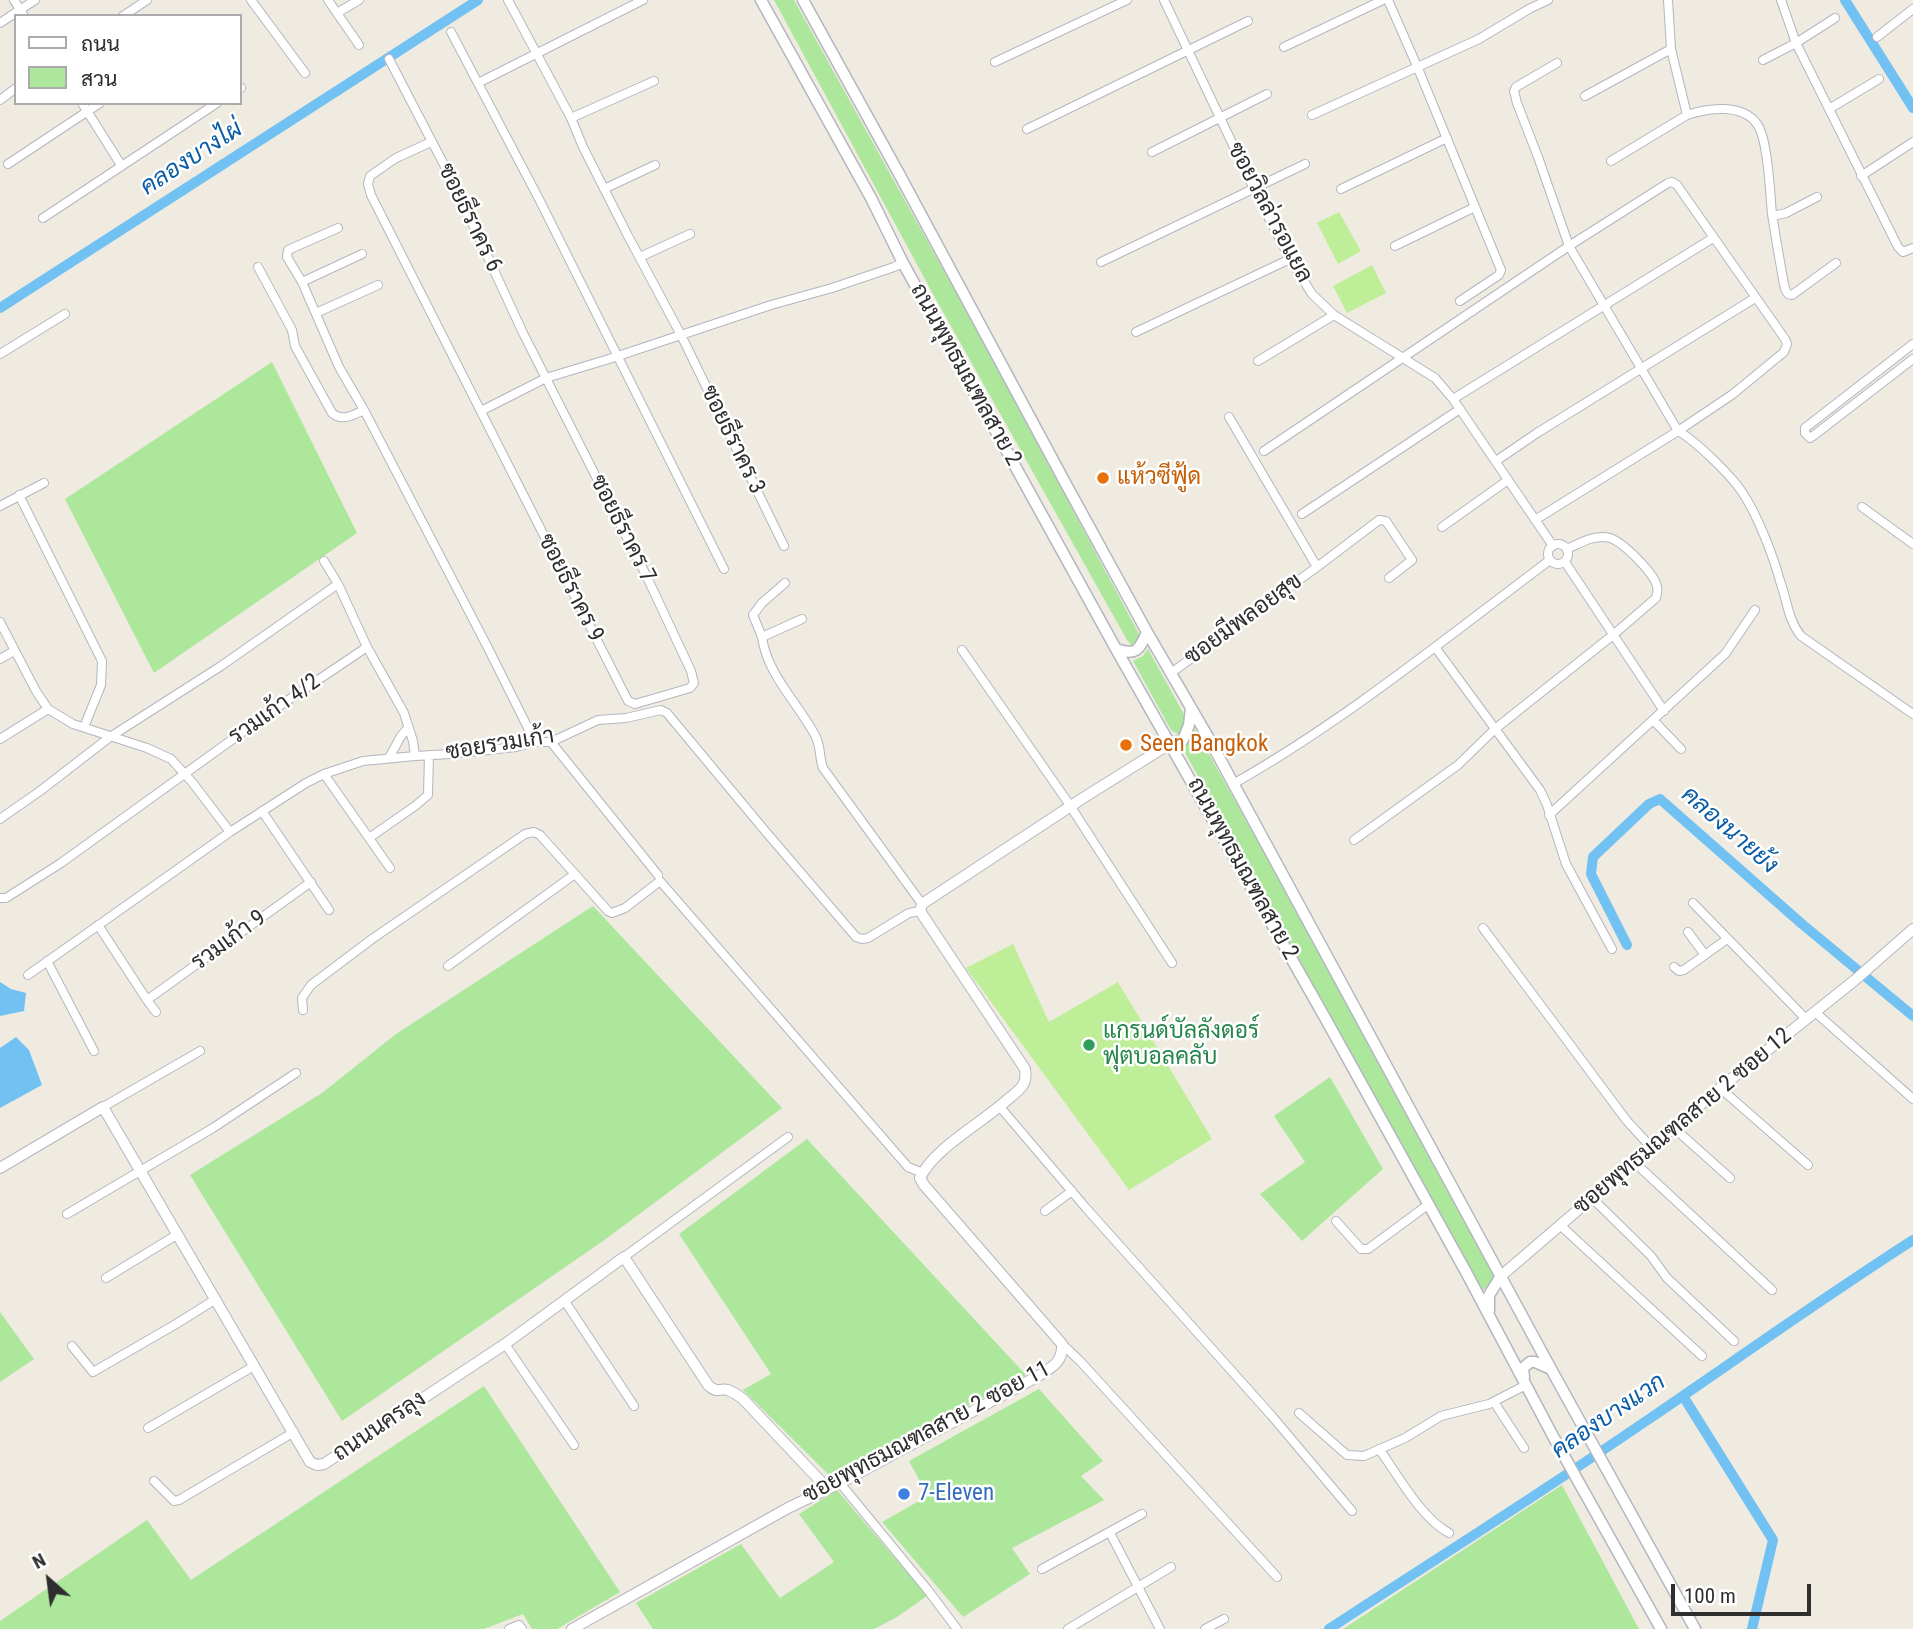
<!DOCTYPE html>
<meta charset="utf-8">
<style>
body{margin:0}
#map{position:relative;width:1913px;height:1629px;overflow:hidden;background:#efebe0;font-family:"Roboto Condensed",Sarabun,sans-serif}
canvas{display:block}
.legend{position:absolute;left:14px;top:14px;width:228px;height:91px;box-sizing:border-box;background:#fff;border:2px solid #ababab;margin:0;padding:9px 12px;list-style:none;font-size:21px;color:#2e2e2e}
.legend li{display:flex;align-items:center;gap:14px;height:35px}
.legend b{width:35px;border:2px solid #ababab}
.north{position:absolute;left:14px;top:1545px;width:70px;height:70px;-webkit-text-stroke:5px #fff;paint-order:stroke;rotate:332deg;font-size:19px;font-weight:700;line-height:28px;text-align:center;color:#2e2e2e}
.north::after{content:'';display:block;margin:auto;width:24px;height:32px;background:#2e2e2e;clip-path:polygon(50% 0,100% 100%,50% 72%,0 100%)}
.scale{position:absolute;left:1671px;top:1584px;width:140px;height:32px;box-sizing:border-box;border:4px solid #2e2e2e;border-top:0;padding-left:9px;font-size:21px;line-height:24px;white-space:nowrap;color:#2e2e2e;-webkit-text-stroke:5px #fff;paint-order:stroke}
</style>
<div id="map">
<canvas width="1913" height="1629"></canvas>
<ul class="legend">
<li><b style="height:9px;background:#fff"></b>ถนน</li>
<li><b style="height:19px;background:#ace79c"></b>สวน</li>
</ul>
<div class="north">N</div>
<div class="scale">100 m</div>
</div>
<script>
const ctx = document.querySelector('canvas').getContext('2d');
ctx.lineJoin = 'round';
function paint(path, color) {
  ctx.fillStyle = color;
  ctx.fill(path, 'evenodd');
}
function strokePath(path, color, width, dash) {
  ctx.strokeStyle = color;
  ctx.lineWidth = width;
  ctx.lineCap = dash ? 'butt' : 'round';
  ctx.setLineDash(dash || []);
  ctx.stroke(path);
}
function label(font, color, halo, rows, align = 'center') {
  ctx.font = font + ' "Roboto Condensed",Sarabun,sans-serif';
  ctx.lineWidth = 5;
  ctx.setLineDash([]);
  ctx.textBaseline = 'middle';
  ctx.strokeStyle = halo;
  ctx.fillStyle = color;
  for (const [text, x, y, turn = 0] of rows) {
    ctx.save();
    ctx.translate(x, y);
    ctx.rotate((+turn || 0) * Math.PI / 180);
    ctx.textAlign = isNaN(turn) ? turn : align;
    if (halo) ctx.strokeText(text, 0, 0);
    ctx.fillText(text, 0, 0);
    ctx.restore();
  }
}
const green = new Path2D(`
 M774,0h20l178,322 166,310 2,7 -7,8 -6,-7 -194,-346z
 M272,362l85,171 -203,140 -89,-174z
 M1148,649l38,69 -3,14 -5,2 -7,-4 -38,-69 10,-5z
 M1195,729l159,285 140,261 -5,10 -7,6 -299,-542z
 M593,906l189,202 -179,133 -261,180 -152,-246 132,-82 74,-59z
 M1330,1077l53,92 -81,72 -42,-47 45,-32 -31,-46z
 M807,1139l219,236 -194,103 -89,-88 28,-16 -92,-140z
 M0,1312l34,47 -34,23z
 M484,1386l136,206 -63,37h-25l-9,-15 -39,15h-484v-8l147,-101 44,60z
 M1039,1389l64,72 -22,15 23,24 -92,48 18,26 -67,43 -81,-95 46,-26 -19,-35z
 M1562,1485l77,144h-296z
 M837,1490l90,106 -30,21 -23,12h-221l-17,-26 105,-59 39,54 54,-36 -35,-48z`);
const pitch = new Path2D(`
 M1339,212l22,39 -23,13 -21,-41z
 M1372,265l14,28 -39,20 -14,-27z
 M1013,944l36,78 69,-40 94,157 -83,51 -163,-222z`);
const water = new Path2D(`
 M0,982l11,7 15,4 -2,18 -24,5z
 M16,1037l13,13 13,35 -42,23v-60z`);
const canal = new Path2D(`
 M1845,0l68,108
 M0,308l478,-308
 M1627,945l-36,-71 2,-17 56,-53 11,-5 142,125 111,92
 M1683,1396l90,144 -21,89
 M1329,1629c107,-70 215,-138 320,-210 88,-60 175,-122 264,-179`);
const minor = new Path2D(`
 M14,0l10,16
 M251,0l54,73
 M328,0l31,45
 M508,0l63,118 12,29 44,87 54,101 103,211
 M1164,0l90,189 36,70 22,35 22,21 101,63 18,21 100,147
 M1388,0l29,66 84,204 -2,5 -39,26
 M1668,0l3,49 16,66
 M1781,0l15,43 102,204 5,5 10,-4
 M337,13l22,-13
 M123,16l24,-16
 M0,23l35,-23
 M451,32l88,167 185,370
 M1877,37l36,-28
 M1284,47l99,-47
 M389,59l66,127 68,147 123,242 45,96 3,12 -4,5 -55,16 -7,-3 -257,-506 -3,-11 2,-8 26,-18 35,-16
 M1763,60l33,-17 39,-25
 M995,62l132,-62
 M1557,63l-41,24 -2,4 3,12 21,54 31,89 109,185c18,10 55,46 66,64 14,22 29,60 36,86 7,19 8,39 21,55l112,78
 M478,83l165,-83
 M240,88h1
 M1585,96l86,-47
 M0,100l16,-12
 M82,103l39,62
 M1829,109l50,-30
 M1312,115l167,-76 50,-30 19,-9
 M571,118l83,-37
 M1027,129l221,-108
 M1152,152l115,-58
 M1611,161l76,-46c21,-7 55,-12 70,9 11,15 13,69 15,90 4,25 8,50 13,75l3,5 4,1 44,-32
 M8,164l92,-61
 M1861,176l52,-34
 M604,189l51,-24
 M1341,189l106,-51
 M1773,216l13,-3 31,-16
 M43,218l174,-115
 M338,228l-50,22 -1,7 15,25 37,85 25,43 124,238 47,94
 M1395,246l80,-39
 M640,257l50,-23
 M1101,262l204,-98
 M258,267l34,63 3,16 37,67c10,9 21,2 32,-3
 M302,282l60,-28
 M316,313l62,-28
 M1136,332l154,-73
 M1913,344l-108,84v5l5,5 3,-2 100,-77
 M0,354l65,-40
 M1258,361l76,-46
 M1453,399l260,-161
 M481,411l65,-33 63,-19 162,-54 61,-17 62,-21 9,-4
 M1229,417l88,150
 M1264,451l305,-205 99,-63 4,-1 5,3 108,154 2,5 -3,8 -51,42 -55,37 -143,89
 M1496,461l41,-28 218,-135
 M19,495l83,166 -1,24 -17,42
 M0,506l44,-23
 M1862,507l51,37
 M1302,514l158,-105
 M1442,527l66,-47
 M1548 554a10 10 0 1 1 20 0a10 10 0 1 1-20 0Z
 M324,561l14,23 29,63 37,66 9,28 2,15
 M1565,562l99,149
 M802,619l-40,18c5,38 37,67 54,100 5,11 3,20 7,31l99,136
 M0,622l36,69 12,18 25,15 74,24 24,11 21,23 38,50
 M762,637l-9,-22 9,-12 23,-20
 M1435,647l105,143 7,15 19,59 46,85
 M962,650l105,151 105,162
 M0,659l14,-8
 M1171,673l146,-106 62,-47 7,1 26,39 -23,18
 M1654,721l27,28
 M0,739l48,-30
 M551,742l107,133
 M389,758l12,-22 7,-8
 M324,774l66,94
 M1233,784c113,-64 214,-147 317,-224
 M262,811l67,99
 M1549,815l176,-161 30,-44
 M0,819l40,-28 70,-54 111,-71 117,-82
 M369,838l46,-32 13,-11 1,-40
 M1354,840l104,-75 37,-36 118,-94 43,-37c2,-7 2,-11 -1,-17 -6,-12 -32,-39 -45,-43 -15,-4 -30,5 -43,11
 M0,898h6l55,-35 208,-150 98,-66
 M1693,903l113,116
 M98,925l49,75 164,-118
 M1483,928l144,193 24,26
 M1688,932l17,23
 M47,961l47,90
 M448,966l127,-92
 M1674,967l5,4 5,-1 43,-31
 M28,975l202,-143 76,-49 18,-9 39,-13 52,-5 36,-2 65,-7 19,-5h16l47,-22 28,-2 35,-8 6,3 99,119 90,105 6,2 6,-1 41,-25 11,-2
 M147,1000l9,12
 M303,1010l-1,-12 9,-13 61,-46 153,-105 9,-2 6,3 68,76 4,2 13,-5 35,-27 248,286 15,6
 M1815,1012l98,87
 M1720,1088l88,77
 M103,1107l97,-56
 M1000,1107l86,101 185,207 81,96
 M1674,1128l56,50
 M1634,1162l138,128
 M1592,1198l59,58 16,22 67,63
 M1045,1211l27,-20
 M67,1214l146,-86 83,-55
 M1336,1221l25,28h7l61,-45
 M1560,1225l142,131
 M624,1257l164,-120
 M106,1278l72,-44
 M564,1300l70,106
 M505,1344l69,101
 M1062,1344l18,17 197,216
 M72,1346l21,26 83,-48 40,-25
 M1494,1402l30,46
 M1299,1413l48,42 17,1 41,-18 36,-22 48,-12 37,-19
 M148,1428l106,-62
 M1379,1449c20,27 41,68 70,84
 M154,1481l20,20 5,-1 115,-68
 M840,1483l87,106 30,40
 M1110,1533l50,96
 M1042,1569l100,-55
 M509,1629l10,-4 3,4
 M1068,1629l103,-62
 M1205,1629l19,-10`);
const tertiary = new Path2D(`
 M0,1168l103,-61 207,355 7,3 7,-1 181,-120 119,-87 84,128c10,9 10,3 20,5 5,2 11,6 15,9l85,90
 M1501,1276l219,-188 135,-108 58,-51
 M572,1629l216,-121 52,-25 200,-108c14,-9 23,-14 22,-31l-138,-159 -4,-7c14,-30 62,-55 87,-78 5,-4 12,-9 16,-15 3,-5 3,-10 2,-16l-105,-158 2,-7 161,-106 88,-55`);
const secondary = new Path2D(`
 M761,0l110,198 32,65 213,386 208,367 142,256 88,166 107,191
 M803,0l94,170 170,316 80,146 61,105 343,632 144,260
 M1116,649c21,7 23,1 31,-17
 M1171,743l12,-3 6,-15 2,-17
 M1489,1311v-16l12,-19
 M1524,1378l-1,-10 7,-6h5l16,7`);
const markers = [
 [1103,478,7,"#e8710a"],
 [1126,745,7,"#e8710a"],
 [1089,1045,7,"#2e9e5b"],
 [904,1494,7,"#3f7fe0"]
];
const streetNames = [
 ["ซอยวิลล่ารอแยล",1269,213,62],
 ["ซอยธีราคร 6",469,218,64],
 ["ถนนพุทธมณฑลสาย 2",965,375,61],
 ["ซอยธีราคร 3",732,440,64],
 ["ซอยธีราคร 7",622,529,63],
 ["ซอยธีราคร 9",570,588,63],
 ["ซอยมีพลอยสุข",1244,620,-36],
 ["รวมเก้า 4/2",275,710,-35],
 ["ซอยรวมเก้า",500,745,-9],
 ["ถนนพุทธมณฑลสาย 2",1242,869,61],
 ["รวมเก้า 9",229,941,-36],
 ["ซอยพุทธมณฑลสาย 2 ซอย 12",1683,1122,-40],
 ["ถนนนครลุง",380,1427,-34],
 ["ซอยพุทธมณฑลสาย 2 ซอย 11",927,1433,-28]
];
const foodNames = [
 ["แห้วซีฟู้ด",1117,478],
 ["Seen Bangkok",1140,745]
];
const leisureNames = [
 ["แกรนด์บัลลังดอร์",1103,1032],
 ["ฟุตบอลคลับ",1103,1058]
];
const shopNames = [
 ["7-Eleven",918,1494]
];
const waterNames = [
 ["คลองบางไผ่",192,159,-33],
 ["คลองนายย้ง",1729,831,41],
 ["คลองบางแวก",1609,1417,-34]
];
paint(green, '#ace79c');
paint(pitch, '#bfee98');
paint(water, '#72c1f3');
strokePath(canal, '#72c1f3', 10);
strokePath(minor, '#b4b5c1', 10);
strokePath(tertiary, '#b4b5c1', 12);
strokePath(secondary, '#b4b5c1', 13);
strokePath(minor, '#fff', 8);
strokePath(tertiary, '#fff', 10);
strokePath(secondary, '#fff', 10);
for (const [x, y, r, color] of markers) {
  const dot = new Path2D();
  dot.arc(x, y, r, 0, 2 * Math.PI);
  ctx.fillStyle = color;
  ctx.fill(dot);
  strokePath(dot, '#fff', 2.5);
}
label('23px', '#2e2e2e', '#fff', streetNames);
label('23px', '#c56008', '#fff', foodNames, 'left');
label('23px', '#27864d', '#fff', leisureNames, 'left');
label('23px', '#366cbe', '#fff', shopNames, 'left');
label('italic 24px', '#0a5da6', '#fff', waterNames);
</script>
